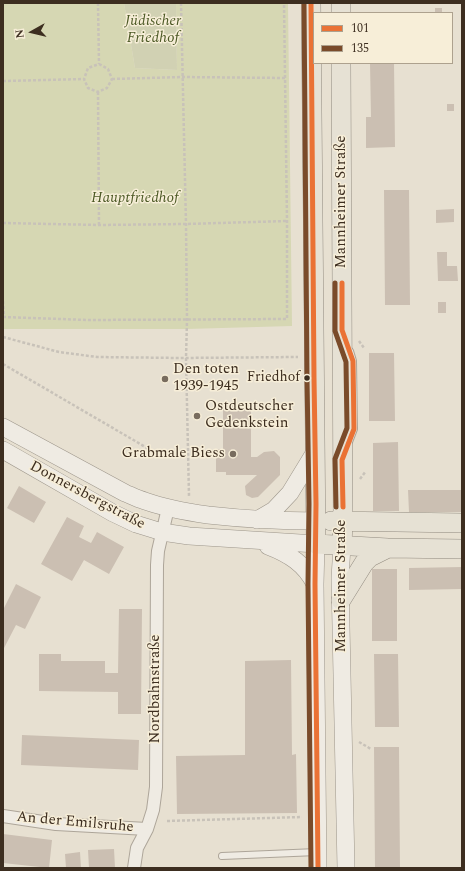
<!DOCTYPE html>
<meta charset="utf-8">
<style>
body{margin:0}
#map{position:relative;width:465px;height:871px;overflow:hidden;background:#e7e0d1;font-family:Spectral,serif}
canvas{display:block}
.frame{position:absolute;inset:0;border:4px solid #3d2e20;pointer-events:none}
.legend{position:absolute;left:313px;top:12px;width:140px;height:52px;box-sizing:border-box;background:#f7eed8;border:1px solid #ada18e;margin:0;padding:5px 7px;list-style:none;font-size:12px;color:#3d2e20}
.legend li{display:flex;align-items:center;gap:8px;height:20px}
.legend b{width:20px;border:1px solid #ada18e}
.north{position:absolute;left:12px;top:12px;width:40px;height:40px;-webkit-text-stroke:3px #f7eed8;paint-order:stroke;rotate:262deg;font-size:11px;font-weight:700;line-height:16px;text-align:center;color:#3d2e20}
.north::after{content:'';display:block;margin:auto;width:14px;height:18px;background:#3d2e20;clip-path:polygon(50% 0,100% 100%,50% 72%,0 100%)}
</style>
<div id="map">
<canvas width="465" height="871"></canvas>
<div class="frame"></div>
<ul class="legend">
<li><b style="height:5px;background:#ea7235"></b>101</li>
<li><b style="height:5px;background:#7a4b2a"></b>135</li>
</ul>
<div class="north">N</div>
</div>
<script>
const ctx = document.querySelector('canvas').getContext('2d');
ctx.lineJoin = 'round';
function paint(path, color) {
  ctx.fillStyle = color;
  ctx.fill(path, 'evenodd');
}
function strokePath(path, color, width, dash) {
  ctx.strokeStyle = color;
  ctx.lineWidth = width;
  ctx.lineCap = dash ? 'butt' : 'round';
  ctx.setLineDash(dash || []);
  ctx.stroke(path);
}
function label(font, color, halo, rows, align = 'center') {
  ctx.font = font + ' Spectral,serif';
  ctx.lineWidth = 3;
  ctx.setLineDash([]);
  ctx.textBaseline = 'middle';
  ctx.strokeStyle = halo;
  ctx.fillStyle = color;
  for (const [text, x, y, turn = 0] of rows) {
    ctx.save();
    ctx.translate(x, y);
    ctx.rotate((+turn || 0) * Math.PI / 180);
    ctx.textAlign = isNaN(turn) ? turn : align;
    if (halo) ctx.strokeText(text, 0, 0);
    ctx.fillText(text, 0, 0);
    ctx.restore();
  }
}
const green = new Path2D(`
 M3,3h121l11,65 42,2 -1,-67h112l4,323 -105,3h-184z`);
const cemetery = new Path2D(`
 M124,3h52l1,67 -42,-2z`);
const building = new Path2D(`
 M435,8h7v5h-7z
 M370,63h24l1,84 -29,1v-31h5z
 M447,104h7v7h-7z
 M384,190h25l1,115h-25z
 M454,209v13l-18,1v-13z
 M437,252h10v14h10l1,15h-20z
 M438,302h8v11h-8z
 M369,353h25l1,68h-26z
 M223,405h28v52h6l7,-5 10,-1 6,6v18l-22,22 -6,1 -6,-3 -1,-9 12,-11h-31v-3h-10v-23h7z
 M398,442l1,69h-26v-68z
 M19,486l27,16 -12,21 -27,-15z
 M408,490h54v22h-53z
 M67,517l17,9 -5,11 12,6 6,-11 27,15 -15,27 -25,-14 -12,21 -31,-17z
 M462,567v22l-53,1v-22z
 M372,569h25v72h-25z
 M16,584l25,13 -16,32 -9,-4 -13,25v-40z
 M119,609h23l-1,105h-23v-22l-79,-1v-37h22v7h44v12h13z
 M374,654h24l1,73h-24z
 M291,660l1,95 4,-1 1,59 -120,1 -1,-58 69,-1v-94z
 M22,735l117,5 -1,30 -117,-5z
 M374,747h25l1,121h-25z
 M3,834l49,6 -3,28 -46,-5z
 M114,849l1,19h-26l-1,-18z
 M80,852l1,16h-15l-1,-14z`);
const path = new Path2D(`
 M98,3l1,61
 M181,3l5,221 1,96 -1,38 3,138
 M99,64l9,5 4,10 -5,9 -9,4 -10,-4 -4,-9 4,-11z
 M112,79l70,-2 103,1
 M3,81l81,-2
 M98,92l1,133
 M3,223l96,2 87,-1 101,-3
 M3,301l1,16
 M3,317l85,3 199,-1v-98l-3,-218
 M3,337l56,15 38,5 83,1 118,-1
 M359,341l5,7
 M3,364l151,88 34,3
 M360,479l6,-8
 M359,742l12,7
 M167,821l135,-4`);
const service = new Path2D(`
 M349,442l5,-13 -1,-68 -3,-10
 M222,856l95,-4`);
const minor = new Path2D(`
 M3,816l53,8 91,5
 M134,868l3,-20 10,-19 6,-19 3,-23 1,-222 1,-14 10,-43`);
const secondary = new Path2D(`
 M3,427l122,66c7,3 13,6 20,8 20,7 42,11 63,14 36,4 72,6 108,6
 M3,450l110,63 23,11 26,8 27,4 127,8 -1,40 3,284
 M257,520l17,-10 16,-17 25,-41
 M268,546c21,8 37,18 47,38
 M342,546l-2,32 6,290`);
const primary = new Path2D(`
 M311,3l5,541 72,4 74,1
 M341,3v10
 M341,63l2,458 -1,25
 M331,521l131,2
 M341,600l23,-37 6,-6 18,-9`);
const bus1 = new Path2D(`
 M311,3l3,375 2,126 -1,80 3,284
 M342,283v47l11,31 1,68 -12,31 1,47`);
const bus2 = new Path2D(`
 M304,3l3,375 2,126 -1,80 3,284
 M335,283v48l11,31 1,66 -12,31 1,48`);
const markers = [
 [307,378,3.5,"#3d2e20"],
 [165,379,4,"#786c5e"],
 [197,416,4,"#786c5e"],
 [233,454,4,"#786c5e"]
];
const busNames = [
 ["Friedhof",300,378]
];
const parkNames = [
 ["Jüdischer",153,22],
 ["Friedhof",153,39],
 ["Hauptfriedhof",135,199]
];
const streetNames = [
 ["Mannheimer Straße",342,202,-90],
 ["Donnersbergstraße",87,496,28],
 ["Mannheimer Straße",342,586,-90],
 ["Nordbahnstraße",156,689,-90],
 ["An der Emilsruhe",75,823,5]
];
const poiNames = [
 ["Den toten",173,370],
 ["1939-1945",173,387],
 ["Ostdeutscher",205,407],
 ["Gedenkstein",205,424],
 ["Grabmale Biess",225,454,"right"]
];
paint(green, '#d6d7b3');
paint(cemetery, '#d1d1b3');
paint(building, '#cbbfb2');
strokePath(service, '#ada599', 8);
strokePath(minor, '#ada599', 14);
strokePath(secondary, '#9c958a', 18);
strokePath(primary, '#928b80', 20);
strokePath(path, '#c8c2b9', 2.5, [3, 2]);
strokePath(service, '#efebe3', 6);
strokePath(minor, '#efebe3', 12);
strokePath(secondary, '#efebe3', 17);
strokePath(primary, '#e6e1d4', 19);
strokePath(bus1, '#ea7235', 5);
strokePath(bus2, '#7a4b2a', 5);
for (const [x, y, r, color] of markers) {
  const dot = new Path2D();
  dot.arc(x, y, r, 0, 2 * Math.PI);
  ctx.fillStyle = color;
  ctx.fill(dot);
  strokePath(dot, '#f7eed8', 1.5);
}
label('14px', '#3d2e20', '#f7eed8', busNames, 'right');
label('italic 15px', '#4d5a26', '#f7eed8', parkNames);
label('15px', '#3d2e20', '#f7eed8', streetNames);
label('15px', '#3d2e20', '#f7eed8', poiNames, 'left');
</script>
